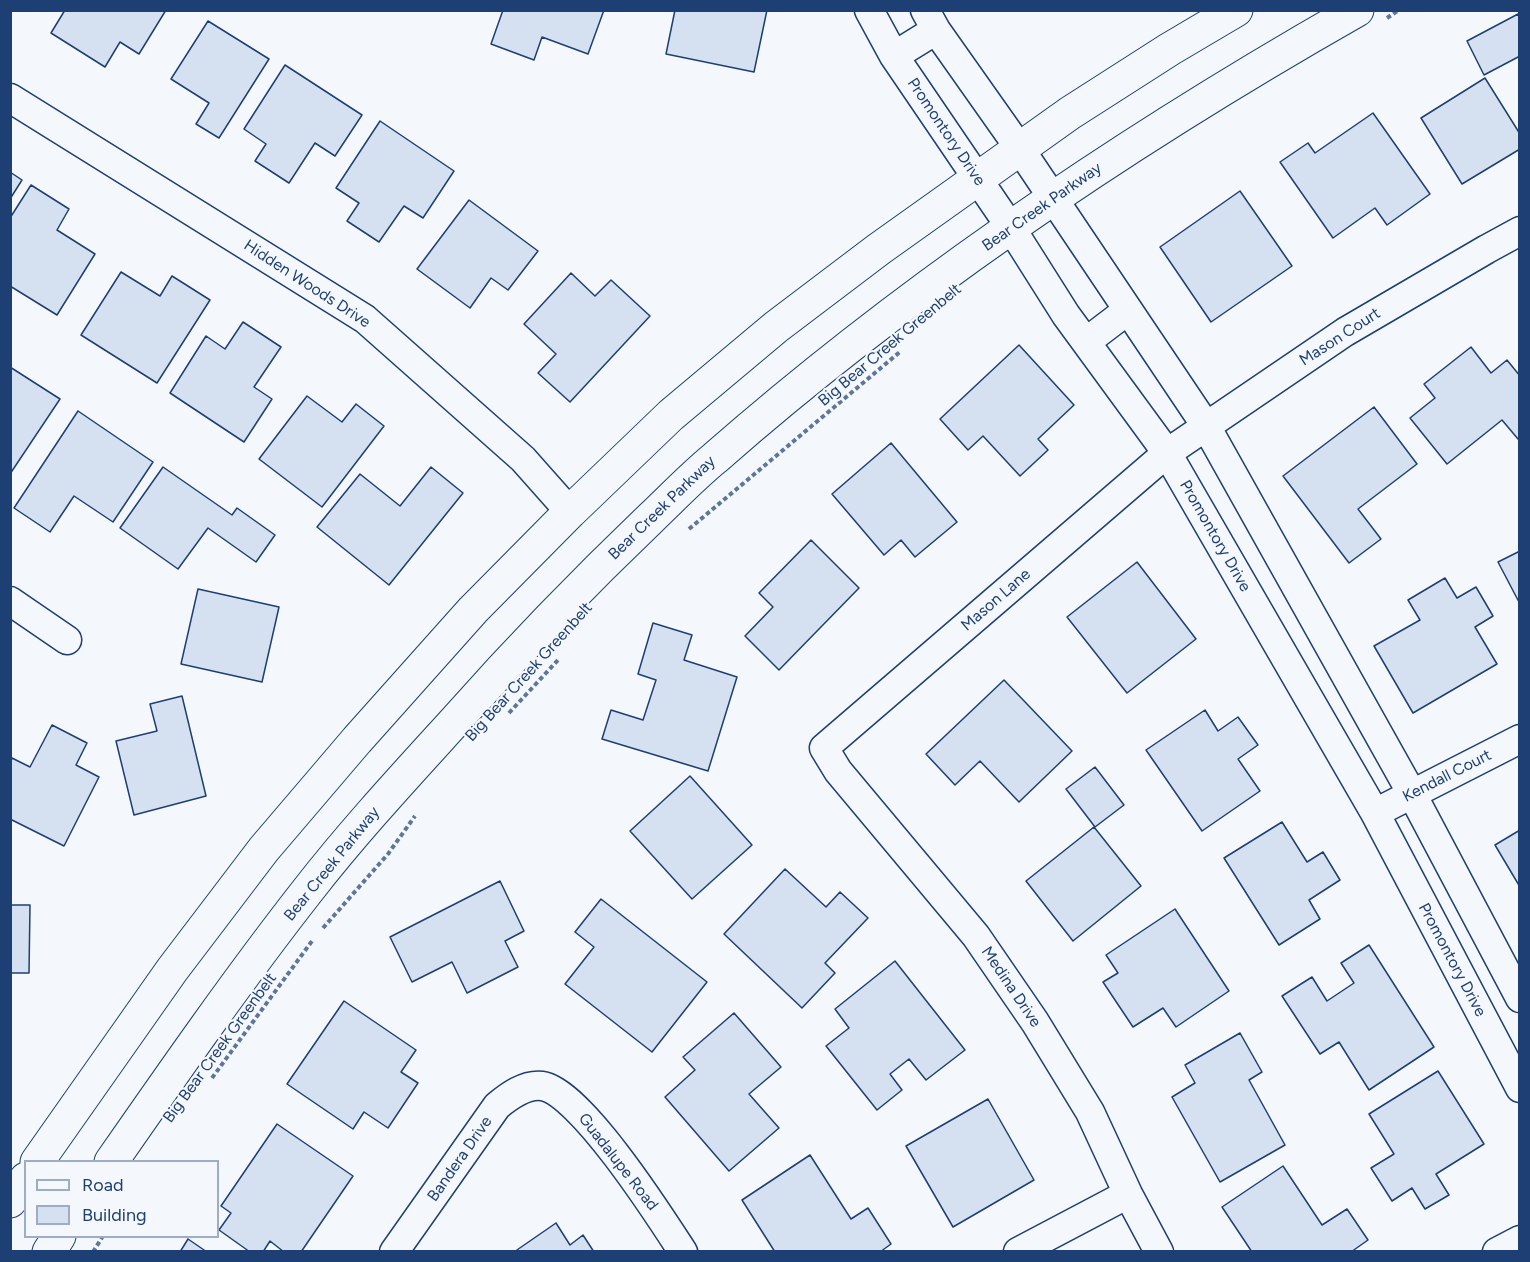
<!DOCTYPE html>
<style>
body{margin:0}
#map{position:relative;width:1530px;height:1262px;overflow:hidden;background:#f4f7fb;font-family:Figtree,sans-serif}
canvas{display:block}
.frame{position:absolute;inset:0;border:12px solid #1d3f73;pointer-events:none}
.legend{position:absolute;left:24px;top:1160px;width:195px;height:78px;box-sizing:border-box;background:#f4f7fb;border:2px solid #9eadc5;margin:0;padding:8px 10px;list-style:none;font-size:18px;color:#1d3f73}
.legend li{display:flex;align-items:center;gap:12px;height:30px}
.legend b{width:30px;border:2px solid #9eadc5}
</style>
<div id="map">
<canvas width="1530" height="1262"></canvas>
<div class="frame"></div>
<ul class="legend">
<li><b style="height:8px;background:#f4f7fb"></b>Road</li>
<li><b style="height:16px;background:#d5e0f0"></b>Building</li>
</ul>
</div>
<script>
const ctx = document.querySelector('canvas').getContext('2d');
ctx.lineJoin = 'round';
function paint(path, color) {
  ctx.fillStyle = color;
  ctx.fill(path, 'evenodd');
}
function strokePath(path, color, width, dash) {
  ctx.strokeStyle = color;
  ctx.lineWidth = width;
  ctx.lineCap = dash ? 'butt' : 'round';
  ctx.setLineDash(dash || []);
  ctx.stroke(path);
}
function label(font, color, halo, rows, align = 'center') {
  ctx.font = font + ' Figtree,sans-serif';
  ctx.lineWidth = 4.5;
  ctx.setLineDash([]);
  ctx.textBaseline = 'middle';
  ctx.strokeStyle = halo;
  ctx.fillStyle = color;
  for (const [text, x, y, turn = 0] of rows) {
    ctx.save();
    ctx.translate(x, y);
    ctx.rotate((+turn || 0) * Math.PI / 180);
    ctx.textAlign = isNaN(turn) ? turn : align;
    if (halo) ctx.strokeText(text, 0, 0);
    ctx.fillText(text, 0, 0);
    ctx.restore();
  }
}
const building = new Path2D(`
 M65,10h101l-27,44 -19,-12 -15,25 -54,-34z
 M503,10h101l-16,44 -46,-17 -8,23 -43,-16z
 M675,10h92l-13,62 -88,-18z
 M1518,14l2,4v38l-36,19 -17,-34z
 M208,21l61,38 -50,79 -23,-14 13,-21 -38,-24z
 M285,65l77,50 -27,41 -20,-13 -26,40 -34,-22 11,-17 -22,-15z
 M1485,78l35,56v15l-58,35 -41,-66z
 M1373,113l57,81 -43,31 -12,-17 -42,30 -53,-76 28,-19 7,10z
 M380,121l74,50 -31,47 -19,-12 -25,36 -32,-21 12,-18 -23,-15z
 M10,172l12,8 -12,19z
 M31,185l38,24 -12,21 38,24 -38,61 -47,-29v-68z
 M1240,191l52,75 -81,56 -51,-75z
 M469,200l69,51 -30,39 -17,-12 -21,30 -53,-39z
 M121,272l39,24 12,-20 38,24 -53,83 -76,-48z
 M571,273l24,23 16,-16 39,36 -80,86 -32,-29 18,-19 -32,-30z
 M243,322l38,25 -27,40 18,12 -28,43 -74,-49 36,-57 19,13z
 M1019,345l55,60 -36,34 10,11 -28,26 -37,-40 -15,14 -28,-31z
 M1471,347l20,26 16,-13 13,16v62l-2,1 -16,-19 -55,44 -37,-46 25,-20 -11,-14z
 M10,367l50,32 -50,75z
 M307,396l35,26 14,-18 28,22 -62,81 -63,-48z
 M1374,407l43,57 -59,45 23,30 -32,24 -66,-87z
 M78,411l75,51 -40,60 -39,-26 -24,36 -36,-24z
 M891,443l66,79 -42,35 -14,-17 -17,15 -52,-61z
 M163,467l69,48 5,-7 38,27 -19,27 -48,-34 -30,41 -58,-41z
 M431,467l32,26 -74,92 -72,-58 43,-53 40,32z
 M811,540l48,48 -80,82 -34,-34 28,-29 -14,-14z
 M1520,551v53l-22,-42z
 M1137,562l59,77 -69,54 -60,-76z
 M1445,578l12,20 19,-11 17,29 -18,11 22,37 -84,49 -39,-67 46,-26 -12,-20z
 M198,589l81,18 -17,75 -81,-18z
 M653,623l39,12 -8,25 53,17 -29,94 -106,-32 9,-29 32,10 13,-40 -18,-6z
 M1004,680l68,71 -53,51 -39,-41 -25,24 -29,-31z
 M182,696l24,100 -72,19 -18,-74 41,-10 -7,-27z
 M1205,710l13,21 20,-14 20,28 -20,14 22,32 -58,40 -56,-81z
 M52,725l35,18 -11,22 23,12 -35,69 -54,-27v-58l2,-3 18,9z
 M1095,767l29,38 -29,22 -29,-38z
 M690,776l62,69 -60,54 -62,-68z
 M1282,822l25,40 16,-10 17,28 -31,20 11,19 -41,26 -55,-87z
 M1094,827l47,59 -68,55 -47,-60z
 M1520,830v57l-25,-42z
 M785,869l41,38 14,-15 28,26 -43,45 10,10 -33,35 -78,-74z
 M500,881l24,50 -19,10 13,26 -51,26 -15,-31 -40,20 -22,-45z
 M601,899l106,83 -55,70 -87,-68 29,-37 -19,-15z
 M10,905h20l-1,68h-19z
 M1175,909l54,82 -53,36 -13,-19 -30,19 -30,-45 15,-9 -12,-18z
 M1369,945l65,102 -65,43 -30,-48 -19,12 -38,-58 30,-19 15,24 27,-18 -13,-20z
 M895,961l70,89 -39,30 -17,-21 -19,15 12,16 -25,20 -51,-64 23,-18 -14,-19z
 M344,1001l72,49 -15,22 17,11 -30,45 -24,-16 -11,17 -66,-45z
 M734,1013l47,54 -32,27 30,34 -50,43 -64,-74 30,-27 -12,-13z
 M1240,1033l22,39 -13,8 36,65 -65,37 -48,-85 23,-14 -10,-18z
 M1438,1071l46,73 -48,30 13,21 -24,14 -13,-21 -20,13 -21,-33 23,-14 -25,-40z
 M988,1099l46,81 -81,47 -47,-81z
 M277,1124l76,52 -52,76h-17l-14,-11 -7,11h-13l-31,-22 12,-17 -10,-7z
 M810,1155l41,64 17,-11 23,36 -11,8h-105l-33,-52z
 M1283,1166l39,59 25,-16 21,31 -17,12h-99l-30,-45z
 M556,1223l14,22 13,-10 11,17h-80z
 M188,1239l19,13h-27z`);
const path = new Path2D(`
 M1387,18l12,-8
 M689,529l212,-178
 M509,713l50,-54
 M323,928l65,-74 27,-38
 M212,1078l100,-137
 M93,1252l10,-16`);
const street = new Path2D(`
 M869,10l25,46 117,172 55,87 101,138 208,360 145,275
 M925,10l11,20 84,119 186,277 206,368 108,204
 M894,56l42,-26
 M10,98l355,221 158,140 47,53
 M1086,342l42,-32
 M10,601l57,39
 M1375,813l145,-74
 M394,1252l103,-146c12,-10 28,-22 45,-20 38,5 119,132 141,166
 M1018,1252l110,-58
 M1159,1252l-31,-58 -38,-82 -55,-90 -59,-86 -138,-165 -14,-23 343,-295 178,-121 142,-83 33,-18
 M1497,1252l23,-12`);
const secondary = new Path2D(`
 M37,1162l135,-192 92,-121 93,-109 116,-130 97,-98 101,-97 105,-88 103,-78 191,-136 100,-64 66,-39
 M111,1162c64,-92 128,-184 197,-272 46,-59 97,-114 147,-169 63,-71 129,-139 197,-204 21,-20 41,-41 63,-59 196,-172 415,-319 642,-448
 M10,1201l16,-22
 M49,1252l10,-16`);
const streetNames = [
 ["Promontory Drive",946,132,56],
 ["Bear Creek Parkway",1042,207,-35],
 ["Hidden Woods Drive",307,284,33],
 ["Mason Court",1340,337,-33],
 ["Big Bear Creek Greenbelt",890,345,-40],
 ["Bear Creek Parkway",662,508,-44],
 ["Promontory Drive",1215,536,60],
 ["Mason Lane",996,600,-41],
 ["Big Bear Creek Greenbelt",529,672,-48],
 ["Kendall Court",1447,776,-27],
 ["Bear Creek Parkway",332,864,-51],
 ["Promontory Drive",1452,960,62],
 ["Medina Drive",1011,987,56],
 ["Big Bear Creek Greenbelt",220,1048,-54],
 ["Bandera Drive",460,1159,-55],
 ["Guadalupe Road",618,1162,52]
];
paint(building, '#d5e0f0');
strokePath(building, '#1d3f73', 1.5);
strokePath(street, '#1d3f73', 31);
strokePath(secondary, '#1d3f73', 35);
strokePath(path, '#5e769c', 4, [4.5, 3]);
strokePath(street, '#f4f7fb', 28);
strokePath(secondary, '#f4f7fb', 33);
label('16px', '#1d3f73', '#f4f7fb', streetNames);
</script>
